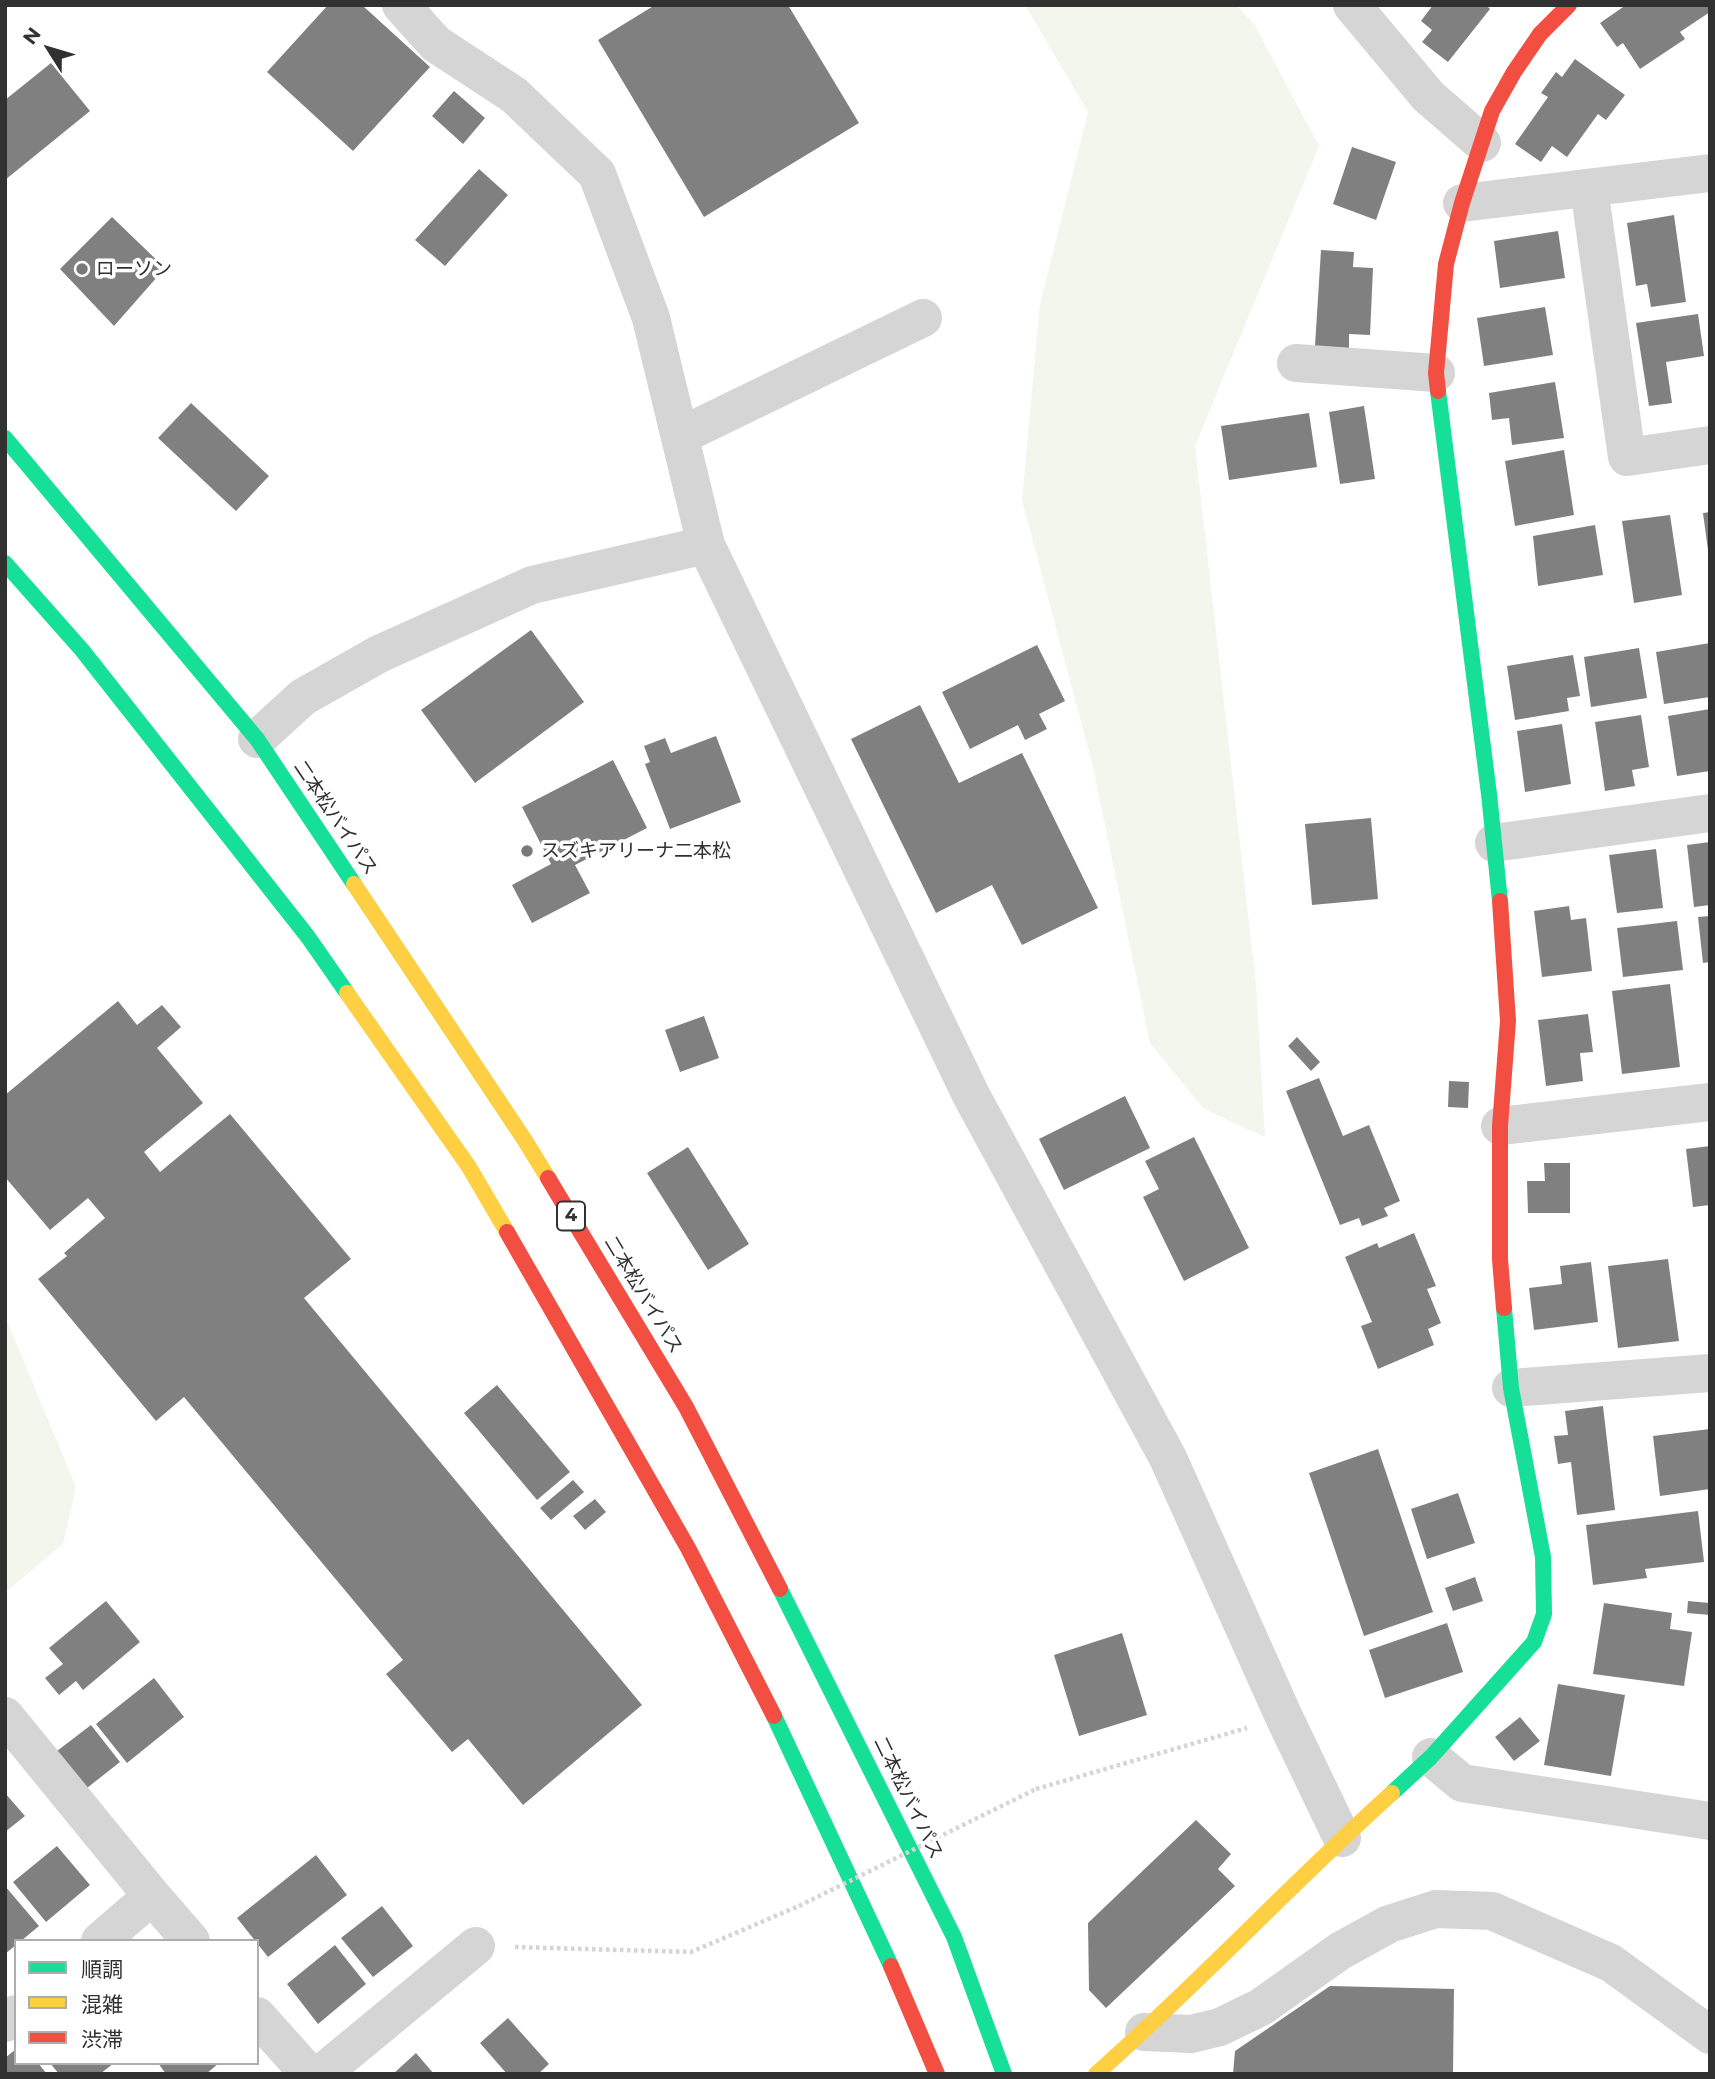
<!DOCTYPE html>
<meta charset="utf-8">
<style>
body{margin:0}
#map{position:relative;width:1715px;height:2079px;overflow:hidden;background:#fff;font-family:Montserrat,"Noto Sans JP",sans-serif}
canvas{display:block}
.frame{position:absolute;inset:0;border:7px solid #313131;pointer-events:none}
.legend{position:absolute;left:14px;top:1939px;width:245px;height:126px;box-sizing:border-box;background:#fff;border:2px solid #adadad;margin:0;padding:9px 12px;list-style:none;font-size:21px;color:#313131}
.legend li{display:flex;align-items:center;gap:14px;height:35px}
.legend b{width:35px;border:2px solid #adadad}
.north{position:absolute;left:14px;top:14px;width:70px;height:70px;-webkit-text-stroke:5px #fff;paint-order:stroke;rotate:307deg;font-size:19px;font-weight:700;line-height:28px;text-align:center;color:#313131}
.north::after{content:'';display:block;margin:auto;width:24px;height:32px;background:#313131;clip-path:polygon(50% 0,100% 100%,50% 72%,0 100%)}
</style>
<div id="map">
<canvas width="1715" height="2079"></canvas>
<div class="frame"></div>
<ul class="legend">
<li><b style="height:9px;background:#16e098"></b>順調</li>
<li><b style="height:9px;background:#ffcf43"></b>混雑</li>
<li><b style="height:9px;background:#f24e42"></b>渋滞</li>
</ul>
<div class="north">N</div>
</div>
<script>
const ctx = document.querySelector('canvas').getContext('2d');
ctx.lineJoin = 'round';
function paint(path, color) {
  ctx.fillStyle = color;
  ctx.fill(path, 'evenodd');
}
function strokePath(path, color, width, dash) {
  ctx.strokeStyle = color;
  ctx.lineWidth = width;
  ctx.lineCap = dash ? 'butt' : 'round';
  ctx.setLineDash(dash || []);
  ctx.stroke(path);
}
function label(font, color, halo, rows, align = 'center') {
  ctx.font = font + ' Montserrat,"Noto Sans JP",sans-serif';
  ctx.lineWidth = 7;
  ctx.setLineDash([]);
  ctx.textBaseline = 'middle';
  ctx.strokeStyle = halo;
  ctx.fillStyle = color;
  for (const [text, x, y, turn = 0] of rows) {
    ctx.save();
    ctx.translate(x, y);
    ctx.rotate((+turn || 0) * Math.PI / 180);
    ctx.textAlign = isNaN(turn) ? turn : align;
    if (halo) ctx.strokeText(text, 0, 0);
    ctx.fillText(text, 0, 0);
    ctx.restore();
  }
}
const green = new Path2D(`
 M1025,5h211l18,19 65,122 -124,300 61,539 9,152 -61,-28 -54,-66 -57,-276 -71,-267 18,-196 48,-192z
 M5,1316l71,171 -13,57 -56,47z`);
const building = new Path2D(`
 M328,5h34l68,62 -77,84 -86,-79z
 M655,5h133l71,118 -155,94 -106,-177z
 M1433,5h53l4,4 -42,53 -26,-20 10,-12 -11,-9z
 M1626,5h82l2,7 -30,20 5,7 -45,30 -17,-26 -6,4 -17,-24z
 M1575,59l50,36 -19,25 -8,-6 -31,43 -15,-11 -11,16 -26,-18 33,-47 -7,-4 15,-21 6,5z
 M51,63l39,48 -85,69v-80z
 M454,91l31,27 -22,26 -31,-28z
 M1352,147l44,15 -20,58 -43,-16z
 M479,169l29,26 -63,71 -30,-26z
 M1674,215l12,87 -35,5 -4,-23 -11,2 -9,-63z
 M112,217l53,51 -51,58 -54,-57z
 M1558,231l7,47 -65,10 -6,-47z
 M1321,250l33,2 -1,15 20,1 -3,67 -21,-1v14l-34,-2z
 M1545,307l8,48 -69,11 -7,-48z
 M1698,314l6,42 -38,6 6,41 -23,3 -13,-83z
 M1555,382l9,56 -52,7 -3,-27 -17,2 -3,-27z
 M191,403l78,73 -33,35 -78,-73z
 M1364,406l11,73 -35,5 -11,-72z
 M1309,413l8,54 -88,13 -8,-54z
 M1564,450l10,65 -59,11 -10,-65z
 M1710,512v38h-2l-5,-37z
 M1670,515l12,80 -48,8 -12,-82z
 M1595,525l8,50 -65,11 -5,-50z
 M531,630l53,72 -109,81 -54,-73z
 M1710,643v54l-46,7 -8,-52z
 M1037,645l28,56 -26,13 8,15 -22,11 -7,-15 -48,24 -28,-57z
 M1639,648l8,50 -56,9 -7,-50z
 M1573,655l7,41 -13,2 2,13 -54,9 -8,-54z
 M920,705l39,78 63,-30 76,155 -76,37 -30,-60 -56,28 -85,-174z
 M1710,709v62l-33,5 -9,-60z
 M1641,715l8,52 -17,3 3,16 -30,5 -10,-69z
 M1562,724l9,60 -46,8 -8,-61z
 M716,736l25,66 -71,27 -25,-65 5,-2 -6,-16 21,-8 6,15z
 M613,760l34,68 -72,37 15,28 -58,30 -20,-38 39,-21 -29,-57z
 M1371,818l7,81 -66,6 -7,-81z
 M1710,842v63l-16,2 -7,-62z
 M1656,849l7,59 -46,5 -8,-58z
 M1569,906l2,14 15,-2 6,53 -50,6 -8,-66z
 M1710,916v46l-7,1 -5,-46z
 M1677,921l6,49 -60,7 -6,-49z
 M1670,984l10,83 -58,7 -10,-83z
 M118,1001l19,24 25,-20 19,22 -24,21 46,55 -59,49 16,20 70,-58 121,145 -47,39 338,407 -119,100 -55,-66 -16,13 -66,-78 17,-14 -219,-263 -28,24 -118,-142 29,-23 -3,-3 41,-35 -17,-20 -38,32 -45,-53v-82z
 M1588,1014l5,38 -13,1 3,28 -37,5 -8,-66z
 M704,1016l15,42 -39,14 -15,-42z
 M1297,1037l23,25 -9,9 -23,-25z
 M1319,1078l24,58 26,-11 31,76 -16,7 4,8 -26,10 -3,-8 -19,7 -54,-134z
 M1449,1081l20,1 -1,26 -20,-1z
 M1125,1096l25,52 -86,42 -25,-51z
 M1194,1137l55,111 -65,33 -41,-84 16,-8 -14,-28z
 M1710,1146v59l-17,2 -7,-58z
 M688,1147l61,97 -41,26 -61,-97z
 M1544,1163h26v50h-42l-1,-32h18z
 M1414,1233l22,53 -9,3 14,34 -13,6 6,16 -56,24 -17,-43 11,-4 -27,-65 32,-14 2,5z
 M1668,1259l11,82 -61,7 -10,-82z
 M1591,1262l7,60 -64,8 -5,-42 33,-4 -2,-18z
 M497,1385l73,87 -33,28 -73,-87z
 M1603,1406l12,104 -38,5 -6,-53 -13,2 -4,-28 14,-1 -3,-24z
 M1710,1429v60l-50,7 -7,-60z
 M1378,1449l55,163 -69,24 -55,-163z
 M573,1480l11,12 -33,28 -11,-12z
 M1458,1493l17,50 -48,16 -16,-50z
 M595,1499l11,13 -21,18 -12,-14z
 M1698,1511l6,51 -59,7 2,9 -54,7 -7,-60z
 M1475,1577l8,24 -30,10 -8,-23z
 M106,1601l34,41 -57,48 -7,-9 -17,14 -14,-17 18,-14 -14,-16z
 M1688,1601l22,2v12l-23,-2z
 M1604,1603l68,10 -2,16 22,3 -8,54 -91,-12z
 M1447,1623l16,49 -78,26 -16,-48z
 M1122,1633l25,82 -68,21 -25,-81z
 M154,1678l30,39 -57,46 -31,-39z
 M1558,1684l67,11 -14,81 -67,-11z
 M1520,1717l20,24 -26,20 -19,-24z
 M91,1725l29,37 -33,26 -30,-37z
 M5,1793l20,23 -20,16z
 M1196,1820l35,34 -13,15 17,17 -129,122 -17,-18 -1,-67z
 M57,1846l33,39 -44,37 -33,-40z
 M316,1855l31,40 -79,62 -31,-39z
 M5,1886l34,40 -18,15h-5v4l-11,9z
 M382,1906l31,40 -40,31 -32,-39z
 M335,1945l31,39 -48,40 -31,-40z
 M1330,1986l124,3 -1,85h-220l2,-23z
 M508,2018l41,46 -11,10h-31l-27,-31z
 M16,2049v14h22l9,11h-42v-16z
 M416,2053l18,21h-41z
 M50,2063h64l-14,11h-41z
 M158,2063h61l-13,11h-40z`);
const path = new Path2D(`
 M1036,1789l211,-61
 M515,1947l176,5 108,-46`);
const street = new Path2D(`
 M401,5l35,39 78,51 83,79 54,144 55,227 265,550 197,363 116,259 58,121
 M1352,5l76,91 54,47
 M1589,188l38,269 83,-12
 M1462,203l248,-30
 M1296,363l140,10
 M680,436l243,-118
 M257,739l46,-42 76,-43 153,-69 174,-40
 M1494,843l216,-30
 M1500,1126l210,-24
 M1511,1388l199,-15
 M5,1716l147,180 39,45
 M1431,1757l31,26 248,38
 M100,1941l52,-45
 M257,2016l52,58
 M5,2023l11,-9
 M1144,2032l47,2 29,-7 41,-20 79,-56 49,-27 47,-15 56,2 119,52 99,72
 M321,2074l155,-128`);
const fast = new Path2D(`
 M1438,391l51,403 11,107
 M5,438l252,301 97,145
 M5,563l77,87 226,287 39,56
 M780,1589l174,348 50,137
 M774,1716l117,250
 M1392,1793l39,-36 103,-115 10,-28 -1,-57 -32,-169 -7,-80`);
const slow = new Path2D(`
 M354,884l170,255 24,39
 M347,993l122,174 38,65
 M1096,2074c102,-90 195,-190 296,-281`);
const jam = new Path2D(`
 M1438,391l-2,-18 10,-109 16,-61 30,-92 22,-39 26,-38 29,-29
 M1500,901l8,120 -8,105v133l4,49
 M548,1178l138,229 94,182
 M507,1232l181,316 86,168
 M891,1966l46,108`);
const pathBridge = new Path2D(`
 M799,1906l237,-117`);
const markers = [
 [82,269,7,"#797979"],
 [527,851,7,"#797979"]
];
const shields = [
 [571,1216,28]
];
const shieldNames = [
 ["4",571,1216]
];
const poiNames = [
 ["ローソン",96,269],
 ["スズキアリーナ二本松",541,851]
];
const streetNames = [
 ["二本松バイパス",335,818,56],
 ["二本松バイパス",643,1295,59],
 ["二本松バイパス",908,1798,64]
];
paint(green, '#f2f6ed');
paint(building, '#808080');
strokePath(path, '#d5d5d5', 4.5, [3.5, 3.5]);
strokePath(street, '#d5d5d5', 38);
strokePath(fast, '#16e098', 16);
strokePath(slow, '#ffcf43', 16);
strokePath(jam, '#f24e42', 16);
strokePath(pathBridge, '#d5d5d5', 4.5, [3.5, 3.5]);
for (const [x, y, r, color] of markers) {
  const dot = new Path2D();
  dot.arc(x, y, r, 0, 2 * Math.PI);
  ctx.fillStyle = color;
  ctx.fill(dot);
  strokePath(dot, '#fff', 2.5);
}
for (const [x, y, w] of shields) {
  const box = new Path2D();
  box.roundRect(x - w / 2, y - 14.5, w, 29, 5);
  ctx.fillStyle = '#fff';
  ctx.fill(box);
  strokePath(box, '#313131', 2);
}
label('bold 18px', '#313131', null, shieldNames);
label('19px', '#313131', '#fff', poiNames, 'left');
label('19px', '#313131', '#fff', streetNames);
</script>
